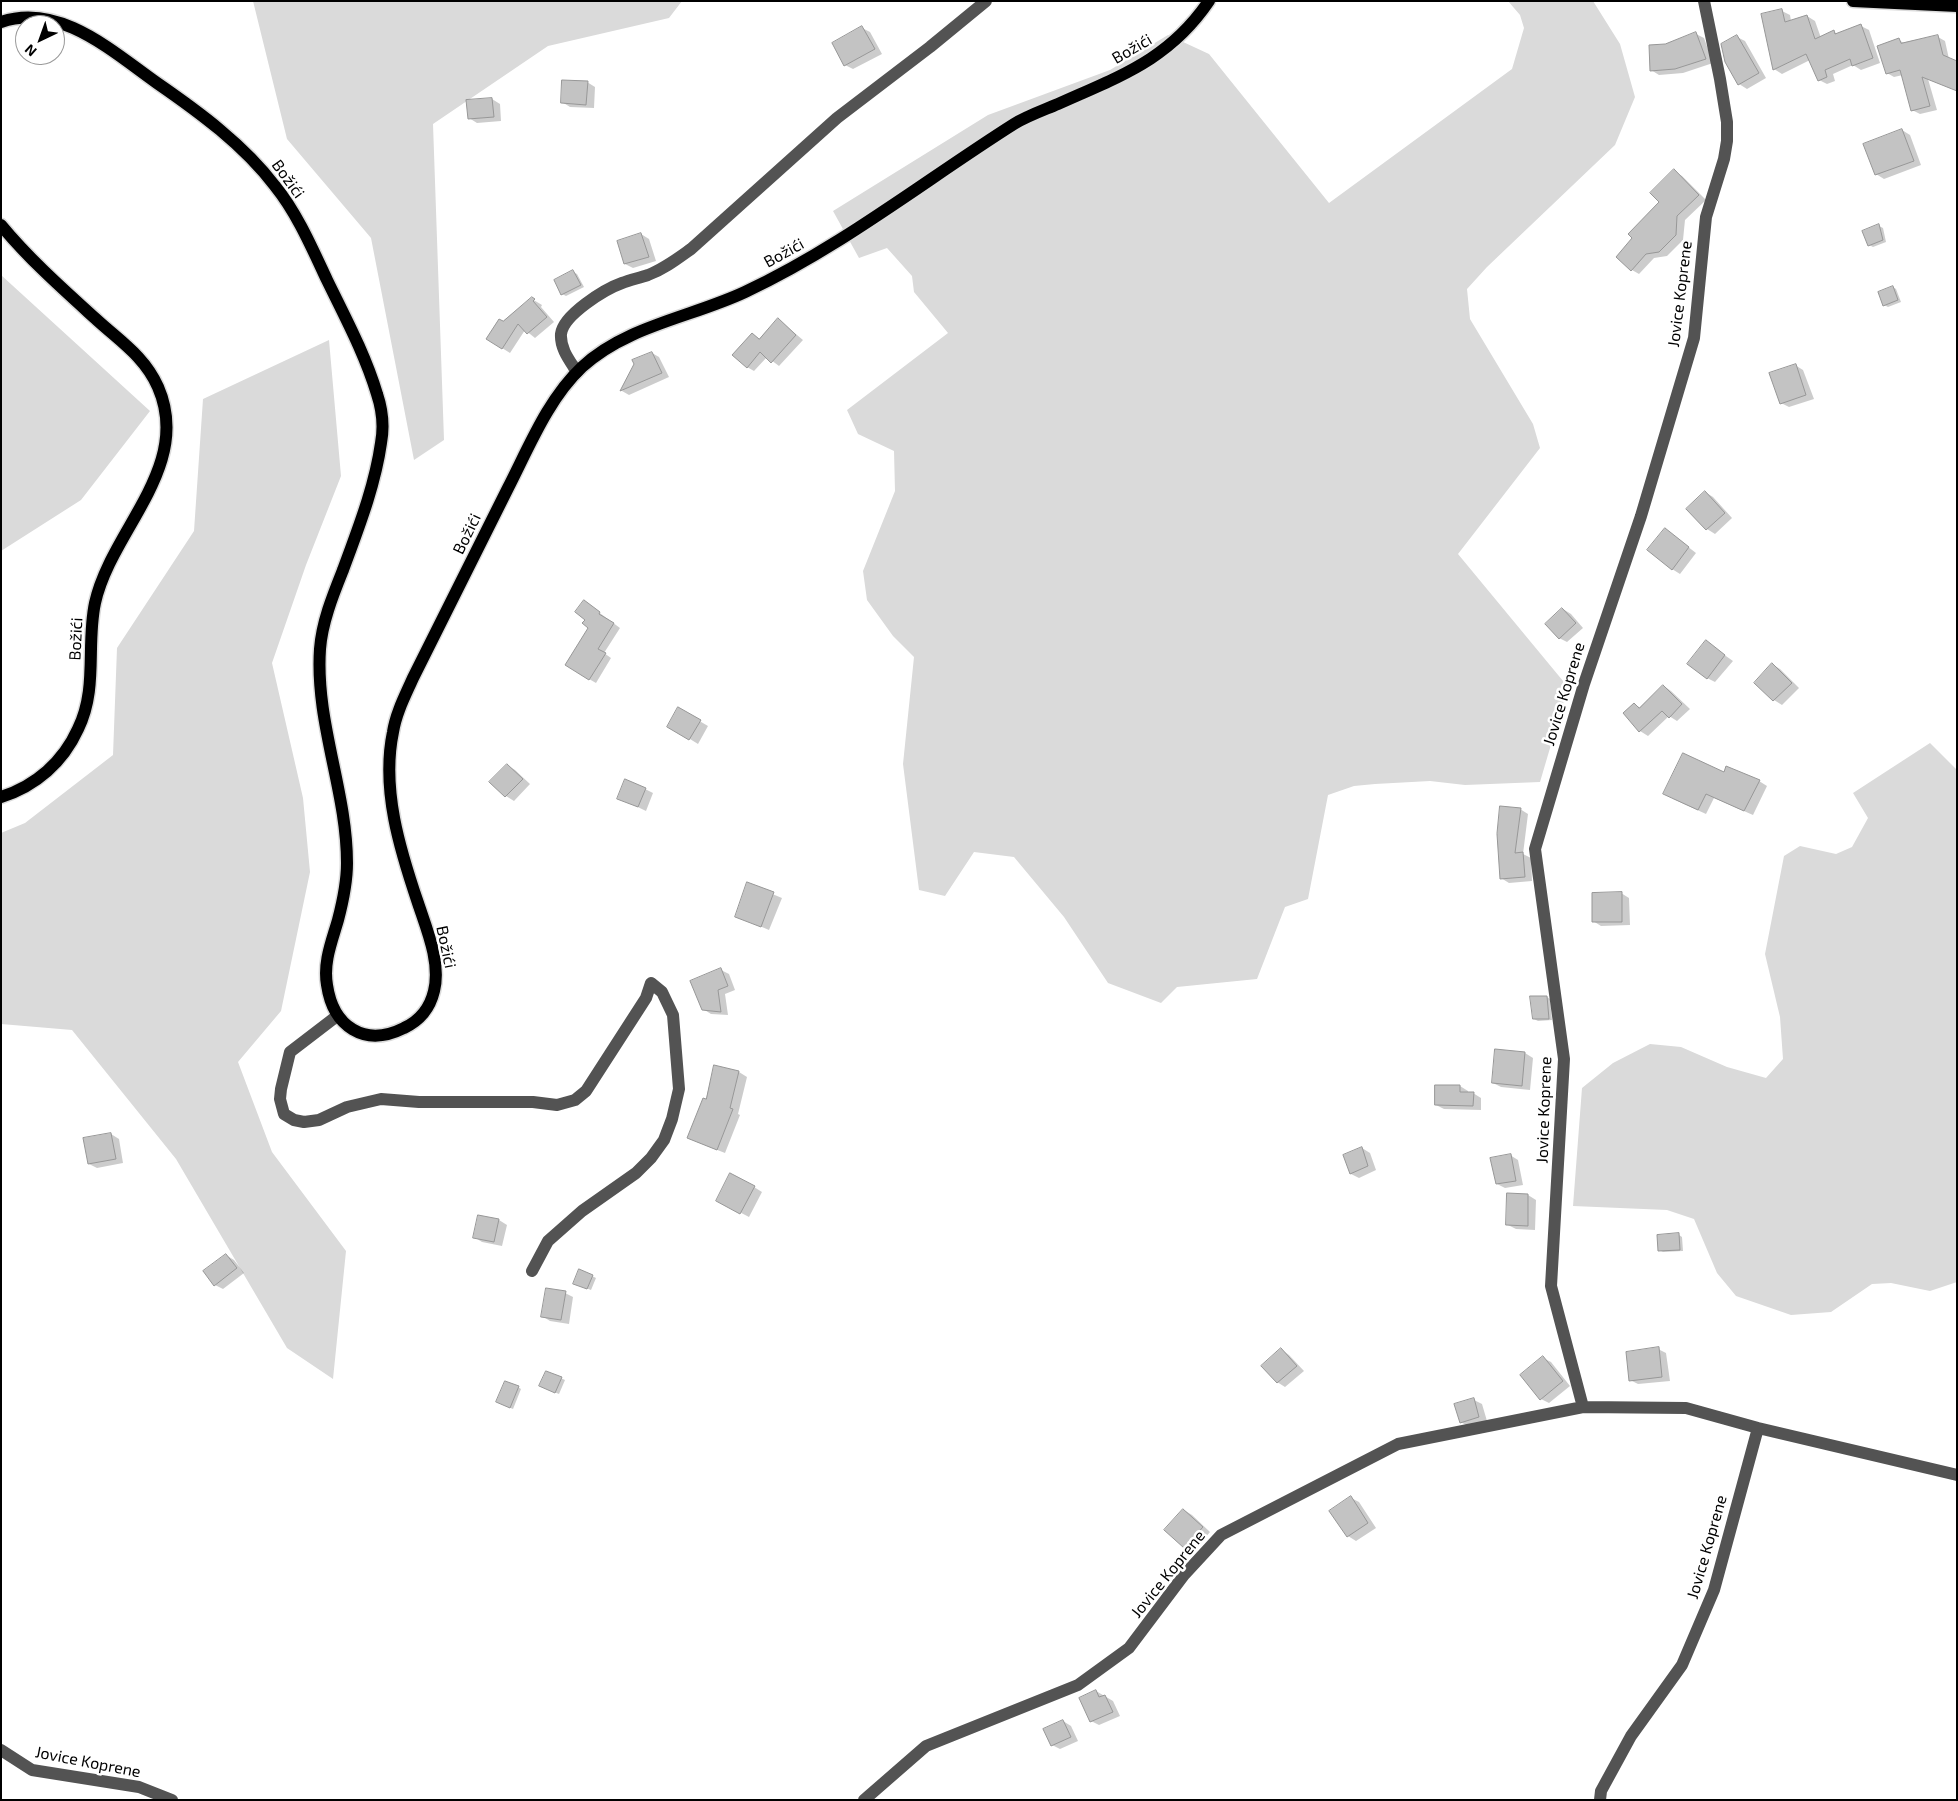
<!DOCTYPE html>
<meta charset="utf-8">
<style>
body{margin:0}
#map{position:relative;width:1958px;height:1801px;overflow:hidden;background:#fff;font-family:"Exo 2",sans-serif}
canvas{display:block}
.frame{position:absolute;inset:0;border:2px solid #000;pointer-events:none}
.north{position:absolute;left:15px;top:15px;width:50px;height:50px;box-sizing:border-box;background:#fff;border:1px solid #999;border-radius:50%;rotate:222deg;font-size:14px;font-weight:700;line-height:20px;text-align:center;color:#000}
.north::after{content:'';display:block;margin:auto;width:18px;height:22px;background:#000;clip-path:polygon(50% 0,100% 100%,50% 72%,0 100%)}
</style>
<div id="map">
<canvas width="1958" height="1801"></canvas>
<div class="frame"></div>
<div class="north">N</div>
</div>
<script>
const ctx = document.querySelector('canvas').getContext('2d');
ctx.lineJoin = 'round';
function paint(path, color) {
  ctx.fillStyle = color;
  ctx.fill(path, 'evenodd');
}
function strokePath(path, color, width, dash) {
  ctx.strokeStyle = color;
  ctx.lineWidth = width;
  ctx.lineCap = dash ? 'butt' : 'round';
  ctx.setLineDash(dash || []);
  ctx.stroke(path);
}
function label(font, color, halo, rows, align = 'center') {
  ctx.font = font + ' "Exo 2",sans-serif';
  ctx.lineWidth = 5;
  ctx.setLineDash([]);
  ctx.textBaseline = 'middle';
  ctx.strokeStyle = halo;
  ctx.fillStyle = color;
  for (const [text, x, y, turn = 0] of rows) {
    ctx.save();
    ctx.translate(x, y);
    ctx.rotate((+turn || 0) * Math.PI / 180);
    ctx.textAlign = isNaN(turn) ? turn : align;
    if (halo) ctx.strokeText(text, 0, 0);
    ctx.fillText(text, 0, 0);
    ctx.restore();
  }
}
const green = new Path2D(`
 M253,1h429l-13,17 -121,28 -115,78 11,316 -30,20 -43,-222 -84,-99z
 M1508,1h85l27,43 15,53 -20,48 -128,122 -20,22 3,30 63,105 7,24 -82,106 110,133 -28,95 -75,3 -35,-4 -55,3 -21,2 -26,9 -20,104 -23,8 -28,72 -80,8 -16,16 -53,-20 -44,-66 -50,-60 -40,-5 -29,44 -26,-6 -16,-126 11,-107 -21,-21 -26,-36 -4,-29 32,-80 -1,-40 -36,-17 -11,-24 101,-77 -34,-41 -2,-16 -25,-28 -28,10 -26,-47 155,-96 122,-45 58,-35 41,19 120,149 183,-134 12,-41 -4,-13z
 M1,275l149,136 -69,89 -80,51z
 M329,340l12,136 -35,89 -34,98 31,135 7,74 -29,139 -43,51 34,90 74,99 -13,128 -46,-31 -111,-189 -104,-129 -71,-6v-191l24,-10 88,-68 4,-107 77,-117 9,-132z
 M1930,743l27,27v512l-27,9 -39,-8 -19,1 -41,28 -40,3 -55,-19 -19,-23 -23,-54 -27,-9 -94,-4 9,-118 31,-25 37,-19 31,3 46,20 39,11 17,-19 -3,-42 -15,-63 19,-98 16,-10 36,8 16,-7 16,-29 -15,-25z`);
const shadow = new Path2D(`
 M1782,11l8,4 1,6 16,-5 8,5 6,17 13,-6 4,2 23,-8 8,4 11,33 -19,7 -8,-5 -20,9 2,7 -8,3 -8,-4 -9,-20 -28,14 -8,-5z
 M862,28l8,4 12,22 -29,15 -8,-4z
 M1696,34l8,4 9,25 -30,10 -24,2 -8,-5 14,-25z
 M1737,37l8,4 21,37 -19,11 -8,-5z
 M1938,37l7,4 4,18 -21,20 9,31 -17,4 -8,-4 -9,-35 -9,2 -7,-4 12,-33 6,4z
 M587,82l8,5 -1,21 -24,-1 -8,-5z
 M492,99l8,5 1,17 -24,2 -8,-5z
 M1902,130l8,5 11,30 -37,14 -8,-5z
 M1674,171l8,5 24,24 -21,20 -2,20 -16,16 -13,2 -15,16 -7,-4z
 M1879,226l4,2 3,14 -13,5 -4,-2z
 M641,234l8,5 7,22 -23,7 -8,-4z
 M573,272l4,2 7,13 -18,9 -4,-2z
 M1893,287l3,2 5,13 -13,5 -4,-2z
 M532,299l10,6 -1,2 13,15 -19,16 -10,-8 -15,23 -8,-5 1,-25z
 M778,319l25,21 -24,26 -12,-9 -13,14 -7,-4 5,-33 8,5z
 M652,353l7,4 10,20 -40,18 -7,-4 13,-26z
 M1795,365l8,5 11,29 -25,8 -8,-4z
 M1705,492l8,5 19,21 -17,16 -8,-5 -20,-20z
 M1665,529l31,24 -16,21 -8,-5z
 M589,605l31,23 -16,25 7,5 -15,25 -7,-4 1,-52 -3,-7z
 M1563,609l8,5 12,14 -16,14 -8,-4z
 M1706,642l27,19 -18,21 -8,-4z
 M1772,664l8,5 19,19 -17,17 -8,-5 -19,-17z
 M1664,686l7,5 19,18 -13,12 -8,-5 -21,20 -8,-5 -16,-18 10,-9 7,4z
 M679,709l29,17 -10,18 -29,-18z
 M507,765l8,5 15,14 -16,17 -8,-5 -15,-14z
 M1724,773l35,8 8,5 -14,29 -39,-17 -8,16 -33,-15z
 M645,789l8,4 -7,18 -27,-13z
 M1520,809l8,5 -5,40 8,4 1,23 -23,2 -8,-5z
 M748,884l34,14 -13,32 -33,-14z
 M1621,893l8,5 1,27 -29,1 -8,-5z
 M721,970l8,4 6,16 -10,4 3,21 -17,-1 -8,-5z
 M1547,997l3,2 2,21 -14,1 -4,-2z
 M1496,1051l29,2 8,5 -3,32 -29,-3 -8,-4z
 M715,1067l24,5 8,5 -9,37 2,1 -15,38 -28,-11z
 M1436,1086h24l8,5v2h5l8,5v12l-37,-1 -8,-4z
 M111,1134l8,5 4,24 -26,5 -8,-4z
 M1362,1148l8,5 6,17 -17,8 -8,-4 -6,-18z
 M1510,1155l8,5 5,25 -18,3 -8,-4z
 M754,1187l8,5 -13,25 -23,-12z
 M1508,1194l20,1 8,5 -1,30 -19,-1 -8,-4z
 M479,1216l20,4 8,5 -5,21 -20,-4 -8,-5z
 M1679,1235l3,2 1,14 -20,1 -4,-2z
 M226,1255l8,5 10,13 -21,16 -8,-4z
 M592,1276l4,2 -5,12 -13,-5z
 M565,1293l8,4 -4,27 -19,-3 -8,-5z
 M1658,1349l8,4 4,28 -32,3 -8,-4z
 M1282,1350l7,5 15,16 -19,16 -8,-5z
 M1543,1358l8,4 19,24 -21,17 -8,-4z
 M547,1372l18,8 -6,14 -15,-6z
 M518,1387l3,2 -8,20 -12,-5z
 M1474,1400l8,4 5,17 -18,6 -8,-5z
 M1351,1498l8,4 17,26 -20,13 -8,-5z
 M1184,1510l8,5 18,17 -17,20 -8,-5z
 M1096,1691l17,10 7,15 -21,9 -8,-4z
 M1063,1721l8,5 7,15 -18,8 -8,-4z`);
const building = new Path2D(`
 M1782,9l3,13 22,-7 8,24 19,-9 1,4 26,-10 12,34 -21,8 -2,-7 -25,11 2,7 -9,4 -12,-27 -33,16 -12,-56z
 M862,26l13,23 -31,17 -12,-23z
 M1696,32l10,27 -31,10 -25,2 -1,-26 16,-1z
 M1737,35l22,38 -21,12 -13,-23 -4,-18z
 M1938,35l5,20 14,6v30l-35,-14 8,29 -19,5 -11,-41 -14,4 -9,-28 22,-8 2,5z
 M562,80l26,1 -2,24 -25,-2z
 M492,98l2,19 -26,2 -2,-19z
 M1902,129l12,32 -39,14 -12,-31z
 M1674,169l25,26 -22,21 -1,19 -17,17 -13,2 -15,17 -15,-14 16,-19 -4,-4 31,-32 -9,-9z
 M1879,224l4,16 -15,6 -6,-15z
 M641,233l8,24 -25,7 -7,-23z
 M573,270l8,15 -20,10 -7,-15z
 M1893,286l5,14 -15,6 -5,-14z
 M532,297l3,2 -2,2 14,16 -20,17 -9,-10 -16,25 -16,-10 13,-20 4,2z
 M778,318l18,17 -25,28 -11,-11 -13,16 -15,-13 20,-22 7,6z
 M652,352l10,21 -42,18 14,-27 -2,-4z
 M1796,364l10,31 -26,9 -11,-31z
 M1705,491l20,22 -19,17 -20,-21z
 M1665,528l24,19 -17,23 -25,-20z
 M584,600l16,12 -1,2 15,9 -16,26 8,4 -17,27 -24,-15 23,-37 -6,-5 3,-3 -10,-8z
 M1562,608l14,15 -17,16 -14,-15z
 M1706,640l19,15 -18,24 -20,-15z
 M1772,663l20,20 -19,18 -19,-18z
 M1663,685l19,19 -13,14 -7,-7 -23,21 -16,-19 11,-10 5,5z
 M678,707l23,13 -12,20 -22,-13z
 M1683,753l41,19 2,-6 34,14 -16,31 -38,-17 -8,16 -35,-16z
 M507,764l16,15 -18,18 -16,-15z
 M625,779l21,9 -8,19 -21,-8z
 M1500,806l21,2 -6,45 8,-1 2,25 -25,2 -3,-45z
 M747,882l27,10 -13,35 -26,-10z
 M1622,892v30h-30v-29z
 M721,968l7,18 -10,4 3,22 -19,-2 -12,-29z
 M1530,996h17l2,23h-16z
 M1495,1049l30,3 -3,34 -30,-3z
 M714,1065l25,6 -9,37 3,1 -16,41 -30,-12 16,-40 3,1z
 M1435,1085h25v7h14l-1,14 -38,-1z
 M111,1133l5,26 -28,5 -5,-26z
 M1362,1147l6,19 -18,8 -7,-19z
 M1511,1154l5,27 -20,3 -6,-26z
 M730,1173l25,13 -15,28 -24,-13z
 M1507,1193l21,1v32l-22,-1z
 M478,1215l21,4 -5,23 -21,-4z
 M1679,1233l1,17 -22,1 -1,-16z
 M226,1254l11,14 -23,18 -11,-15z
 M579,1269l14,6 -6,14 -14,-5z
 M546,1288l20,3 -5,29 -20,-3z
 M1659,1347l3,30 -33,4 -3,-29z
 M1281,1348l16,18 -20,17 -16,-17z
 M1543,1356l20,25 -23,19 -20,-25z
 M546,1371l16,6 -7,16 -16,-7z
 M505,1381l14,5 -9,22 -14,-6z
 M1474,1398l5,19 -19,6 -6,-19z
 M1351,1496l17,27 -21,14 -18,-26z
 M1183,1509l20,18 -19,21 -20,-18z
 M1096,1690l3,7 6,-2 8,17 -23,10 -11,-24z
 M1063,1720l8,17 -20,9 -8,-17z`);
const minor = new Path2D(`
 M577,372c-7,-11 -17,-23 -16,-38 2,-19 44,-45 61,-51 8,-3 17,-5 26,-8 16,-6 29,-16 43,-26l146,-131 93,-71 56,-46
 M337,1016l-47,36 -9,37 -1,10 4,15 10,6 10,2 15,-2 28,-13 34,-8 38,3h114l24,3 18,-5 11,-9 60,-93 5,-15 11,9 11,23 6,74 -7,30 -8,21 -13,18 -15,15 -54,38 -34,30 -16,30
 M1583,1407l-32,-121 13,-227 -29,-210 49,-165 57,-168 53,-178 12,-121 18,-58 3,-18v-19l-7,-43 -16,-78
 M1,1750l31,20 107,17 33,13
 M864,1800l62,-54 152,-61 51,-37 55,-73 37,-40 177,-91 185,-37 103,1 72,20 199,47
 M1600,1800l1,-9 30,-55 51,-71 32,-75 44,-162`);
const major = new Path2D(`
 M1853,1l104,5
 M1,22c58,-20 112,30 156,61 42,29 87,62 118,103 22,27 37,62 52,94 18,37 38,74 50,114 5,15 7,33 4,49 -6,43 -23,86 -38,127 -10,25 -21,52 -23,79 -5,73 27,142 27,214 0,19 -4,38 -9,57 -6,21 -15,42 -11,65 6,41 37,63 77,43 15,-7 26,-20 30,-37 7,-28 -7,-61 -16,-88 -18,-53 -37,-114 -25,-171 3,-19 12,-36 20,-54 32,-63 63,-127 95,-190 21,-41 40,-89 74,-121 44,-41 110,-50 163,-75 96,-45 179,-111 269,-168 13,-8 30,-14 44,-20 62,-28 111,-44 151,-103
 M1,225c29,35 63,65 96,95 23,21 48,37 61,67 35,80 -47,143 -63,216 -9,42 3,86 -17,126 -15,33 -42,57 -77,68`);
const streetNames = [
 ["Božići",1132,49,-30],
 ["Božići",288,179,54],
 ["Božići",784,253,-29],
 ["Jovice Koprene",1680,294,-83],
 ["Božići",467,534,-64],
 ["Božići",76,639,-87],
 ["Jovice Koprene",1564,694,-73],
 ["Božići",446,947,78],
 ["Jovice Koprene",1544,1110,-88],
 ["Jovice Koprene",1707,1547,-74],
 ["Jovice Koprene",1168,1574,-51],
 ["Jovice Koprene",88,1762,11]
];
paint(green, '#dadada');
paint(shadow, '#0003');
paint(building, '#c3c3c3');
strokePath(building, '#979797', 1);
strokePath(major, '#dbdbdb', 15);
strokePath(minor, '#535353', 12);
strokePath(major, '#000', 12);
label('16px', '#000', '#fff', streetNames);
</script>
